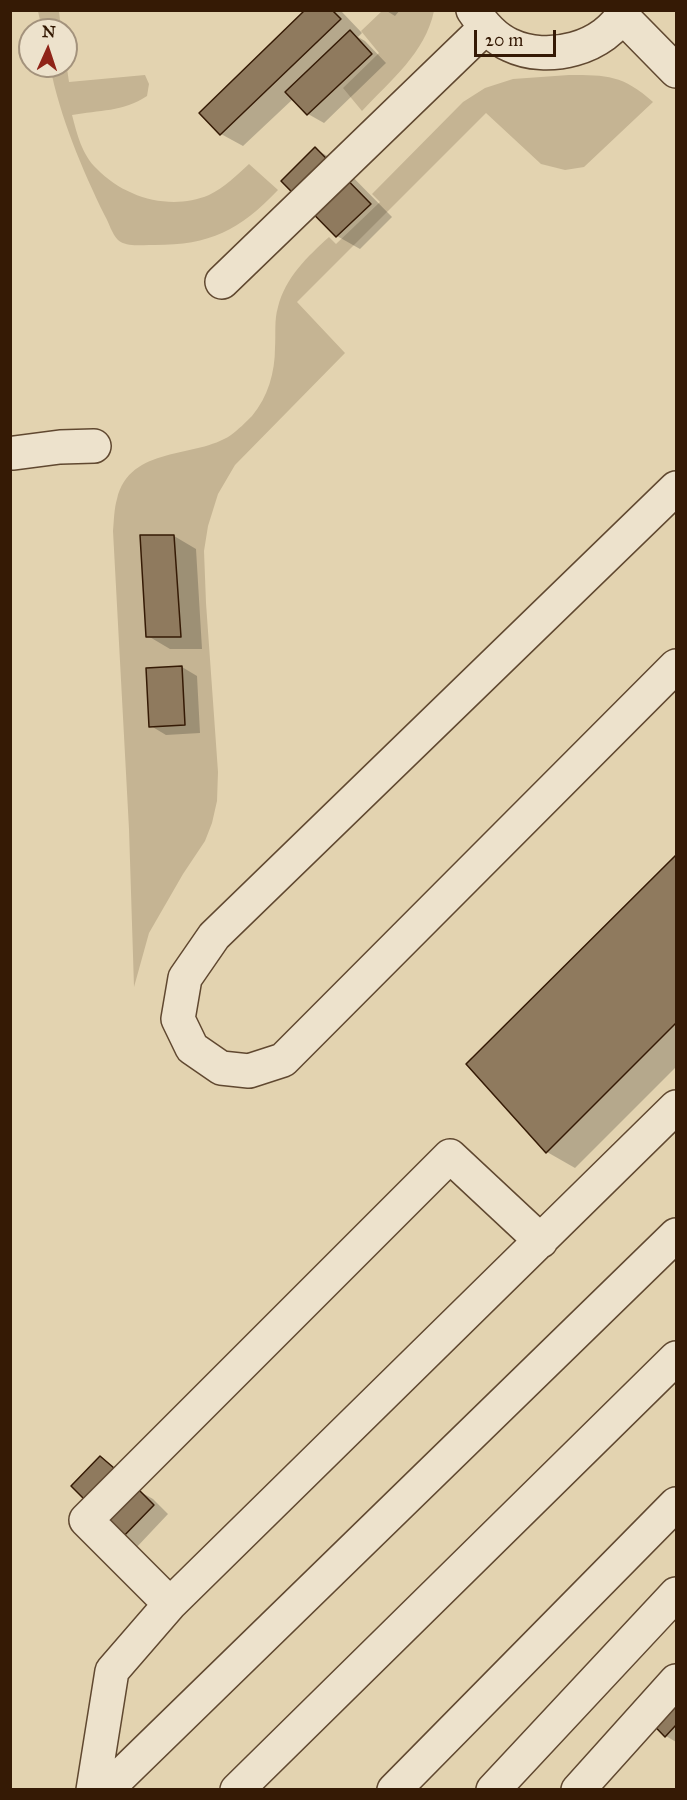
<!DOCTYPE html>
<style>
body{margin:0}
#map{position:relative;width:687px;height:1800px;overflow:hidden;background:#e3d3b0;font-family:"IM FELL Great Primer",serif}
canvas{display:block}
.frame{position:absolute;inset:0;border:12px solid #351a05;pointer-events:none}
.north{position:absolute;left:18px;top:18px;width:60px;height:60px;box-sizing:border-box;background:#ede2cc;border:2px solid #a3927c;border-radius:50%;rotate:3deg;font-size:16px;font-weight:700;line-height:24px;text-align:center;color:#351a05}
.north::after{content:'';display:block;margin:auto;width:21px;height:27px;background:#8f2418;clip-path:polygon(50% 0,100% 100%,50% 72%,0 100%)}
.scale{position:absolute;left:474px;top:30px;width:82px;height:27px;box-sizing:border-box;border:3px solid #351a05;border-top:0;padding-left:8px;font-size:18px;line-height:21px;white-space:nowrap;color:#351a05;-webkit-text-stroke:4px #ede2cc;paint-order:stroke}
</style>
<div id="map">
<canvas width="687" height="1800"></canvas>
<div class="frame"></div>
<div class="north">N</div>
<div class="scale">20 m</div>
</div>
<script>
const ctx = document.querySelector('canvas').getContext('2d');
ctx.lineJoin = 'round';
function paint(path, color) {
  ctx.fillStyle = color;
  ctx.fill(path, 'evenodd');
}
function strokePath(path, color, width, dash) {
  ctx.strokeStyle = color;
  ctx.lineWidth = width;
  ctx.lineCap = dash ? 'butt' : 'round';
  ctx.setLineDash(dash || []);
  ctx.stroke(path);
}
const green = new Path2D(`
 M38,11h21l2,19h-19z
 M382,11h52c-9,42 -43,69 -72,100l-19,-23 36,-35 -18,-22z
 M66,62l3,20 76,-7 4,9 -2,12c-24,16 -48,14 -75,19 5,19 10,40 25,54 28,29 74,42 112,26 15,-7 28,-20 40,-31l29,26c-40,42 -70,56 -129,55 -10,0 -23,2 -31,-5 -6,-6 -9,-17 -13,-24 -23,-47 -45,-99 -55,-150h16z
 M569,75c38,0 54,0 84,27l-69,65 -19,3 -24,-6 -55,-51 -189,189 48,51 -110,112 -17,29 -10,32 -4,25 2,52 12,169 -1,29 -5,22 -7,18 -22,33 -34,59 -15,54 -5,-158 -16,-298c1,-10 1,-22 4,-32 13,-54 79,-40 114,-64 7,-5 15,-13 21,-19 16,-19 23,-44 23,-68 1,-14 -1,-28 3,-41 7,-29 30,-51 51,-70l7,7 44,-42 -8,-8 91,-92 22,-14 28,-9z`);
const shadow = new Path2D(`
 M307,10l35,2 20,21 -4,4 7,4 21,22 -62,60 -16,-9 -15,-15 -50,47 -22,-12z
 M385,10h15l-5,6z
 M315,149l23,13 54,55 -32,32 -23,-13 -54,-55z
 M174,536l22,13 6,100h-32l-22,-13z
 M182,667l15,9 3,57 -34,2 -15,-9z
 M676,857v210l-101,101 -28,-16 -79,-88z
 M137,1490l16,9 15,15 -33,35 -15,-9z
 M676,1666v76l-10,-6z`);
const building = new Path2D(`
 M305,10h27l9,9 -121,116 -21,-22z
 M350,30l22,24 -65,61 -22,-23z
 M315,147l56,57 -35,33 -55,-56z
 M140,535h34l7,102h-35z
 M182,666l3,59 -36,2 -3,-59z
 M676,855v168l-130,130 -80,-89z
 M100,1456l21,18 -31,31 -19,-19z
 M137,1488l17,17 -35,36 -17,-17z
 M676,1663v62l-11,12 -29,-30z`);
const minor = new Path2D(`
 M473,10c10,15 21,28 37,35 37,18 96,4 115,-35
 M622,16l54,55
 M222,282l263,-254
 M14,453l46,-6 34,-1
 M676,488l-462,448 -29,42 -7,41 14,29 29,20 28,3 34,-11 393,-394
 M170,1604l-84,-84 364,-364 91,85
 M93,1790l19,-119 58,-67 506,-497
 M106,1790l570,-555
 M237,1790l439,-432
 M394,1790l282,-286
 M493,1790l183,-196
 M578,1790l98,-109`);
paint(green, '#c5b493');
paint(shadow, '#0003');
paint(building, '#8f7a5e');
strokePath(building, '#351a05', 1.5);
strokePath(minor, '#604830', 36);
strokePath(minor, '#ede2cc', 33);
</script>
